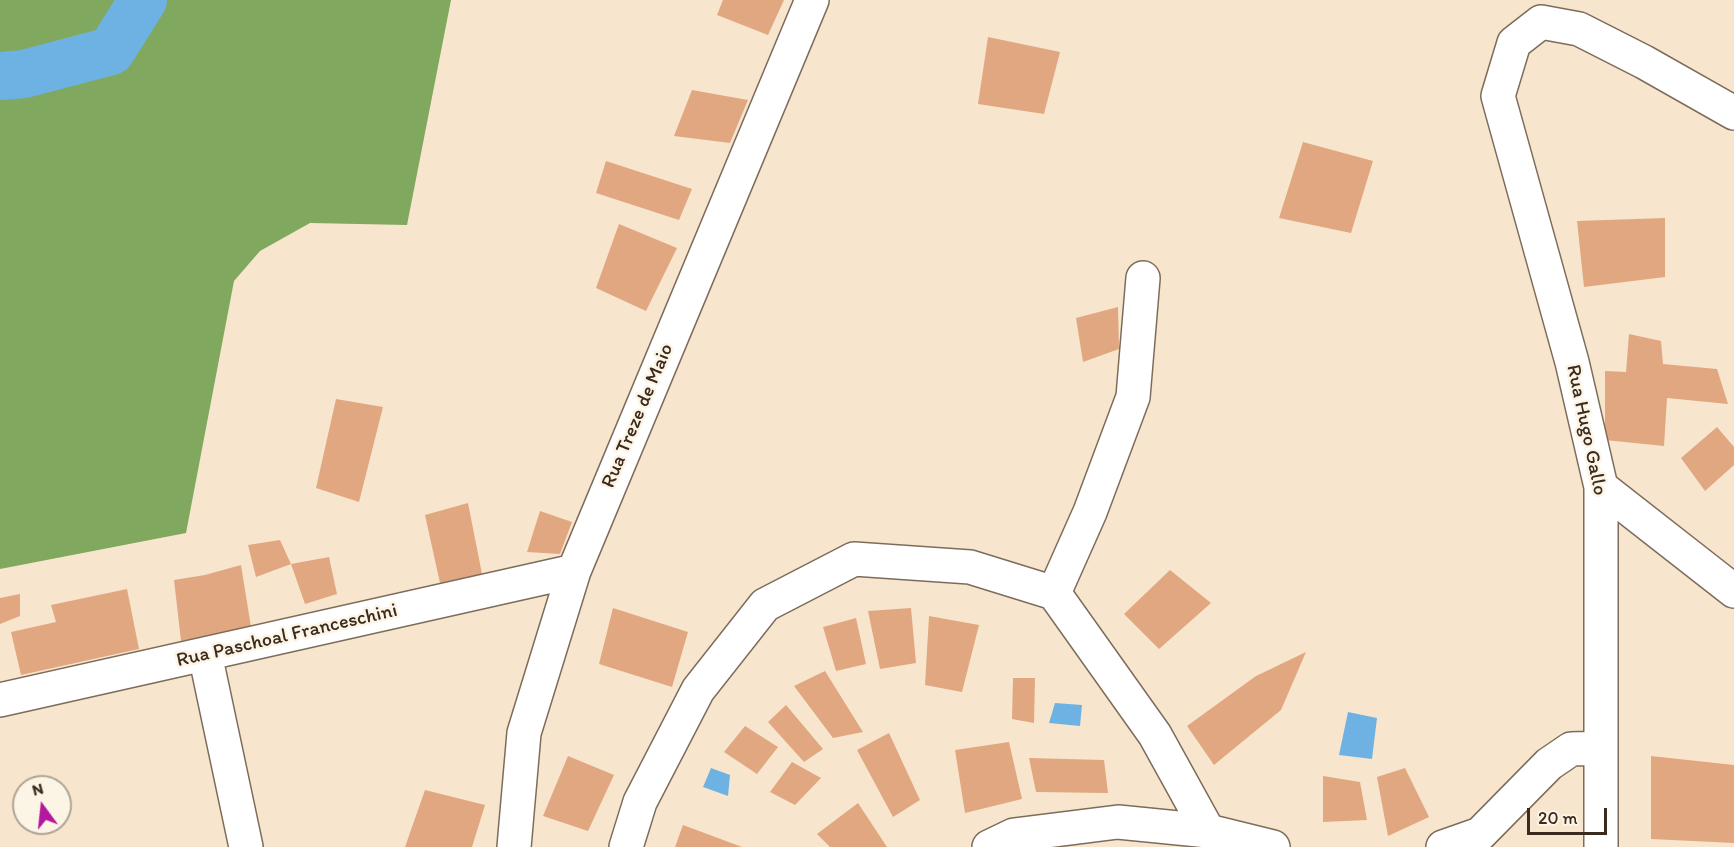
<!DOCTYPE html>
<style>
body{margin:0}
#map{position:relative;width:1734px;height:847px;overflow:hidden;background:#f7e6cd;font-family:Itim,sans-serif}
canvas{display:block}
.north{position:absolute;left:12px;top:775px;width:60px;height:60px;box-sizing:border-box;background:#fcf5e5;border:2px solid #afa495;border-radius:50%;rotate:345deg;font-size:16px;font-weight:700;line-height:24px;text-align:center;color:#3b2a1e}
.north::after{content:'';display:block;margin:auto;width:21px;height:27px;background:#b5179e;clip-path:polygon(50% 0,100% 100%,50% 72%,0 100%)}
.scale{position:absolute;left:1527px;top:808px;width:80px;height:27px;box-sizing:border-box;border:3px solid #3b2a1e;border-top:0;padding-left:8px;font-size:18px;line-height:21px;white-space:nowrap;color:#3b2a1e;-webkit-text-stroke:4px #fcf5e5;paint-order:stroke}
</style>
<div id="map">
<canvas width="1734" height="847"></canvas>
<div class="north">N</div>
<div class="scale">20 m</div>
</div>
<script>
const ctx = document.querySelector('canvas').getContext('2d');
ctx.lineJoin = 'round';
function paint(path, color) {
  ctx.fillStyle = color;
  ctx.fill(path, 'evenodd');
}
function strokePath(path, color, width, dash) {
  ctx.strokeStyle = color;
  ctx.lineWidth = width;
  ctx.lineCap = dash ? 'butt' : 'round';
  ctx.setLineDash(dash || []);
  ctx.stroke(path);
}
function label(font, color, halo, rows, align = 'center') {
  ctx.font = font + ' Itim,sans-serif';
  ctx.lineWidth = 5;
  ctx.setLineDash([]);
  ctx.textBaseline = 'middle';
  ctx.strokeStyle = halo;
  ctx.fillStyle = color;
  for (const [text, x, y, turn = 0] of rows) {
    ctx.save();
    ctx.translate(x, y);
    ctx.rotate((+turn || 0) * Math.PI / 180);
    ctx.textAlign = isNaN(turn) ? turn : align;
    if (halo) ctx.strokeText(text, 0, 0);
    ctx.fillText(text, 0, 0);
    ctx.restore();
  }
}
const forest = new Path2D(`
 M0,0h451l-44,225 -97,-2 -50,28 -26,30 -48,252 -186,36z`);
const water = new Path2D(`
 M1055,703l27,2 -2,21 -31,-3z
 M1348,712l29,6 -5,41 -33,-4z
 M711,768l19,7 -2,21 -25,-9z`);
const river = new Path2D(`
 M0,76l24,-2 87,-23 32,-51`);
const building = new Path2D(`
 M723,0h61l-16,35 -51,-20z
 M988,37l72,15 -16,62 -66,-10z
 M692,90l56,10 -18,43 -56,-7z
 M1303,142l70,19 -22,72 -72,-15z
 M606,161l86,28 -13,31 -83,-27z
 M1665,218v59l-81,10 -7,-66z
 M619,224l58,24 -31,63 -50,-23z
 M1118,307l1,42 -36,13 -7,-44z
 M1629,334l32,7 2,23 54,5 11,35 -61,-6 -3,48 -59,-6v-69l21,1z
 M336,399l47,8 -24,95 -43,-14z
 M1717,427l17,20v18l-29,26 -24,-33z
 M468,503l14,71 -42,9 -15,-68z
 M540,511l32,11 -12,32 -33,-2z
 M280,540l11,24 -35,13 -8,-32z
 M329,557l8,37 -32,10 -14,-40z
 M241,565l10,62 -70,14 -7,-61 31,-5z
 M1170,570l41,33 -52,46 -35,-35z
 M127,589l12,60 -118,26 -10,-43 45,-10 -5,-17z
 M20,594v22l-20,8v-26z
 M613,608l75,24 -16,55 -73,-23z
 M911,608l5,55 -36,6 -12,-58z
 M929,616l50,9 -17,67 -37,-7z
 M856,618l10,46 -30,7 -13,-44z
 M1306,652l-25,58 -67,55 -27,-39 69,-50z
 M825,671l38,61 -30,6 -39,-52z
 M1013,678h22l-1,45 -22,-4z
 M786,705l37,44 -19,13 -36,-40z
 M745,726l33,21 -21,27 -33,-22z
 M889,733l31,67 -27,17 -36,-67z
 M1009,742l13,57 -57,14 -10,-63z
 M568,756l46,19 -26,56 -45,-15z
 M1651,756l83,9v78l-83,-4z
 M1029,758l75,2 4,33 -72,-1z
 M792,762l29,16 -26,27 -25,-13z
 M1405,768l24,49 -41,19 -11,-59z
 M1323,776l37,6 7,38 -44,2z
 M425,790l60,15 -13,42h-67z
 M858,803l29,44h-57l-13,-13z
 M683,825l59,22h-67z`);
const minor = new Path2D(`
 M1601,487l133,104
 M1054,593l36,-81 43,-115 10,-119
 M205,654l41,193
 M0,700l574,-129
 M514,847l10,-114 50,-162 238,-571
 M626,847l14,-45 58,-112 67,-85 89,-46 116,8 84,26 101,142 53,96
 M989,847l25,-12 104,-13 90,9 65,16
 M1443,847l37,-13 69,-70 22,-15 29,-1
 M1601,847v-360l-29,-125 -74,-266 16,-53 27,-21 38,7 65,33 90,51`);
const streetNames = [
 ["Rua Treze de Maio",638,416,-67],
 ["Rua Hugo Gallo",1586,430,78],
 ["Rua Paschoal Franceschini",287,636,-13]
];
paint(forest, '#80a85f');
paint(water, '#6eb2e4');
strokePath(river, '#6eb2e4', 48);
paint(building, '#e1a780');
strokePath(minor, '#7d6c5b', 36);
strokePath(minor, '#fff', 33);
label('20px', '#3b2a1e', '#fcf5e5', streetNames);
</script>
